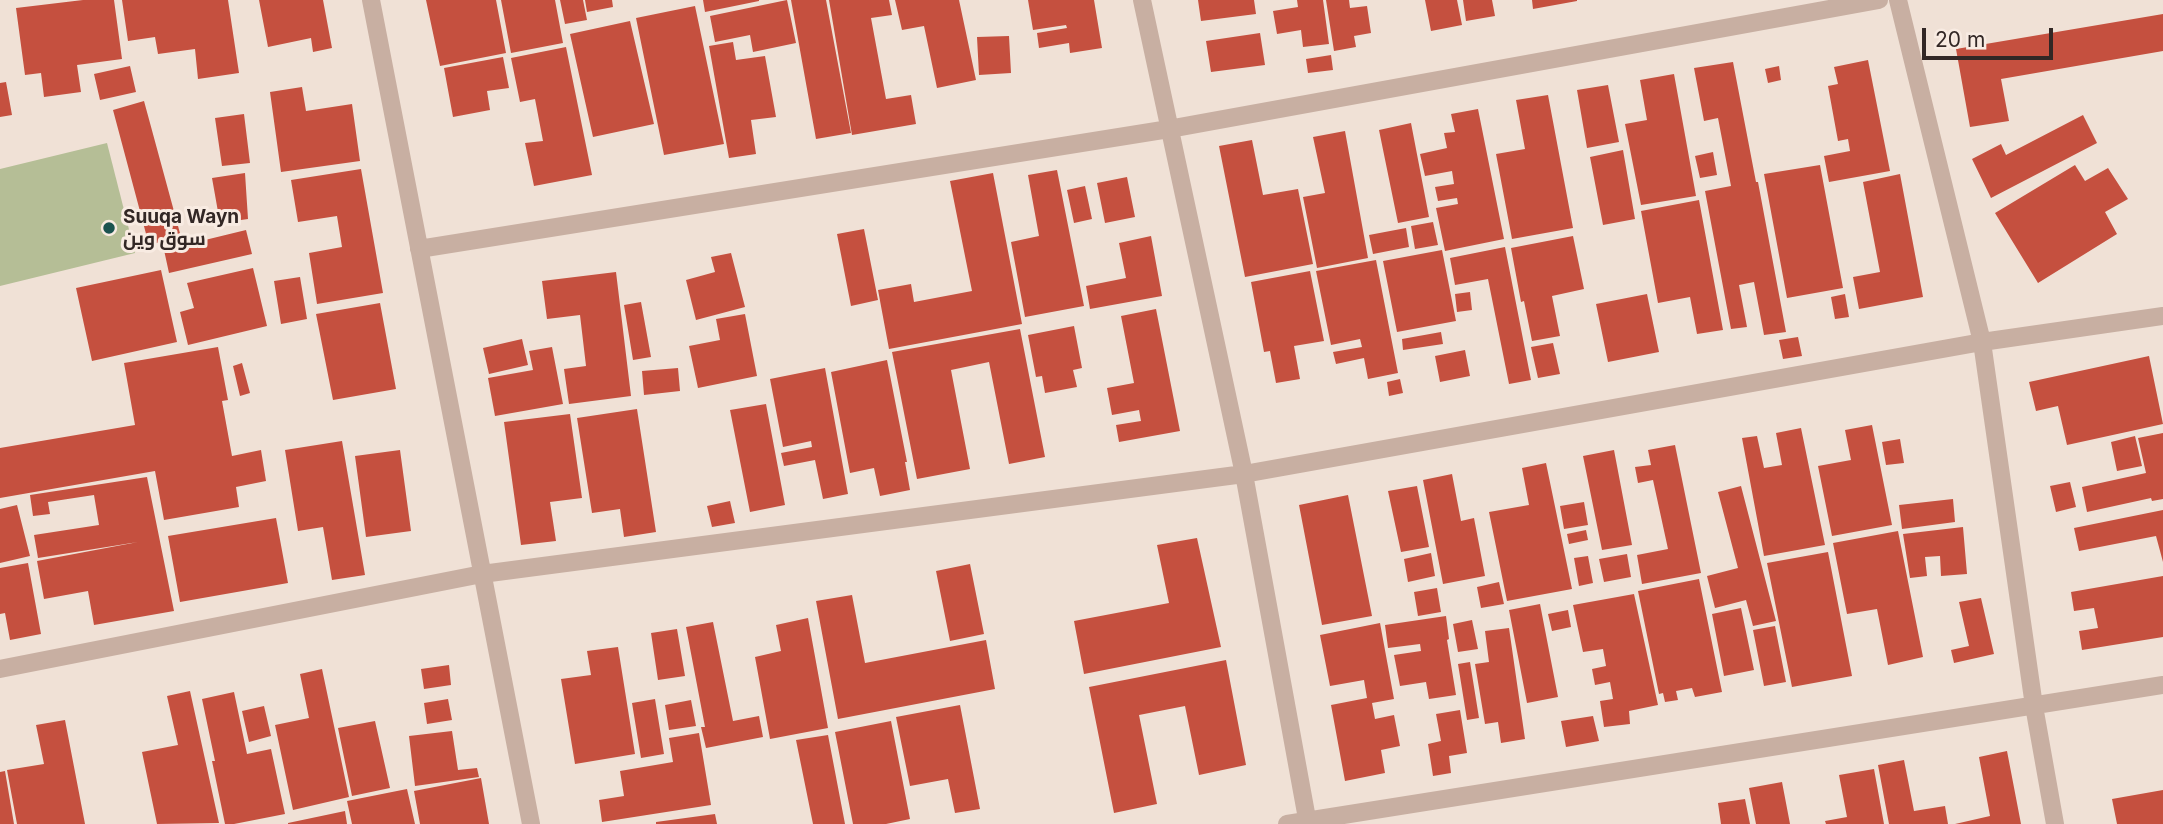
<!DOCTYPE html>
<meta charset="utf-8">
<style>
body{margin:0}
#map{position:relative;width:2163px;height:824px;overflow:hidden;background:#f0e1d6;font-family:Inter,sans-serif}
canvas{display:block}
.scale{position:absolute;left:1922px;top:28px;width:131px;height:32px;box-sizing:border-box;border:4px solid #322725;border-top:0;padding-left:9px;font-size:21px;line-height:24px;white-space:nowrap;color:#322725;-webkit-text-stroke:5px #f8ebe2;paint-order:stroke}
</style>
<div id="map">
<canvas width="2163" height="824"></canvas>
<div class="scale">20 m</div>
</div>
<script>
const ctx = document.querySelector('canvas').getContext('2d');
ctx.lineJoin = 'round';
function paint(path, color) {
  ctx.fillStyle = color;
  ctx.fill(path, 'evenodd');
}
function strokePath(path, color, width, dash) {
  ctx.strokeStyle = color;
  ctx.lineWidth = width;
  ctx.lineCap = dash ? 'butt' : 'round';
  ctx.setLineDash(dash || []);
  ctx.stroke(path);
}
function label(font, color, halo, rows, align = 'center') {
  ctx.font = font + ' Inter,Cairo,sans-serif';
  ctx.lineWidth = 6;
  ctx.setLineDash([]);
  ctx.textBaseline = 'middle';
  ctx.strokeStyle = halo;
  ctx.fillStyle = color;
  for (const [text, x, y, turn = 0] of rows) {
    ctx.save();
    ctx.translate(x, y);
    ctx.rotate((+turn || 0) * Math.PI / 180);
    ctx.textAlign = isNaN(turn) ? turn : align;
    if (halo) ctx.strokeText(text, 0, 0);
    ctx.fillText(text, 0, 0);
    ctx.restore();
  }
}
const green = new Path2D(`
 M107,143l28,110 -135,33v-117z`);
const building = new Path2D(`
 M83,0h31l8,59 -45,6 4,27 -37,5 -3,-24 -16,2 -9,-67z
 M122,0h106l11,73 -41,6 -3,-30 -37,5 -3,-17 -27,4z
 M259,0h64l9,48 -19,4 -2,-14 -43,9z
 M426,0h70l10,53 -66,13z
 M501,0h54l8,43 -52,10z
 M560,0h23l4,20 -22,4z
 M585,0h27l1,7 -26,5z
 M703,0h56v1l-54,11z
 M787,0l9,43 -43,9 -3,-17 -35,7 -5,-26z
 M791,0h35l25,133 -35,6z
 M829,0h60l3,15 -21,3 15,81 25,-4 5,29 -64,11z
 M895,0h64l17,80 -39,8 -13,-62 -22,4z
 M1028,0h66l8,48 -32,5 -1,-10 -30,5 -2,-15 30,-5 -1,-3 -33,5z
 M1198,0h56l2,14 -55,7z
 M1297,0h26l6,44 -26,3 -2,-17 -24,4 -4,-23 25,-4z
 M1326,0h23l1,8 17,-2 4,27 -17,3 2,11 -22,4z
 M1425,0h32l5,25 -31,6z
 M1463,0h29l3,16 -29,5z
 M1532,0h45v1l-44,8z
 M695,6l29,138 -60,11 -28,-137z
 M2163,14v37l-162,28 8,42 -39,6 -14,-78z
 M630,21l24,103 -61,13 -23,-103z
 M1260,33l5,32 -54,7 -5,-31z
 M1009,36l2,37 -32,2 -2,-38z
 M733,42l3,18 29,-4 11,61 -25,3 5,34 -27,4 -20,-112z
 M566,47l26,128 -58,11 -9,-43 18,-2 -8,-42 -15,3 -9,-44z
 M1331,55l2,15 -25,3 -2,-14z
 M503,57l6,31 -22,3 3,19 -37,7 -9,-49z
 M1868,60l22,111 -61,11 -5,-26 26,-5 -2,-12 -10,2 -10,-55 10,-2 -4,-17z
 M1733,62l23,120h2l28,150 -22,3 -10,-53 -15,3 8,42 -16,2 -26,-138 26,-5 -13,-68 -14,3 -10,-53z
 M130,66l6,26 -36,8 -6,-26z
 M1779,66l2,14 -13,3 -3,-14z
 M1674,74l22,122 -55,9 -16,-81 22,-4 -7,-40z
 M6,82l6,33 -12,2v-34z
 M1608,85l11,57 -32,6 -10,-58z
 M302,87l4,24 46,-7 8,57 -79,11 -11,-80z
 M1548,95l25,133 -61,11 -16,-85 29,-5 -9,-49z
 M144,101l37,136 -32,8 -36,-135z
 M1478,109l26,130 -59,12 -9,-43 22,-4 -1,-6 -19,3 -3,-14 19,-3 -2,-13 -27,5 -5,-22 27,-6 -3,-15 11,-1 -4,-18z
 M244,114l6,49 -28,3 -7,-48z
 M2083,115l14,28 -106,55 -19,-39 29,-15 5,11z
 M1411,123l18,94 -31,6 -19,-93z
 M1345,131l23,127 -51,10 -14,-71 22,-4 -12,-56z
 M1252,140l11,55 35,-6 15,75 -68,13 -26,-131z
 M1623,150l12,69 -32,6 -13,-68z
 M1713,152l4,23 -17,3 -5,-22z
 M1820,165l23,123 -56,10 -23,-124z
 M2075,165l10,16 23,-13 20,31 -23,13 12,22 -79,49 -43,-70z
 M361,169l22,124 -66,11 -8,-51 33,-6 -5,-31 -39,6 -7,-42z
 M1057,170l27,136 -59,11 -14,-75 28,-6 -11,-61z
 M245,173l3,46 -28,4 -8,-45z
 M993,173l29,151 -133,25 -11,-59 33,-6 3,18 58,-11 -22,-110z
 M1900,174l23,123 -64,12 -6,-32 27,-5 -17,-90z
 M1127,177l8,40 -30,6 -8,-40z
 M1085,186l7,33 -18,4 -7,-33z
 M1699,200l24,130 -26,4 -7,-37 -32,6 -17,-92z
 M1433,222l5,23 -23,4 -4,-23z
 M1406,228l3,19 -36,7 -4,-19z
 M864,229l14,71 -27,6 -14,-72z
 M246,230l6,24 -83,19 -5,-23z
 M1151,236l11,60 -72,13 -4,-23 40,-8 -7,-35z
 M1573,236l11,53 -32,7 8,40 -28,5 -8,-40 -3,1 -10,-54z
 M1505,247l26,133 -22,4 -21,-105 -33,6 -5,-27z
 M1442,250l14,71 -59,11 -14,-71z
 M731,253l14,54 -49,13 -10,-40 29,-8 -4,-15z
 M1376,260l22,113 -30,6 -4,-21 -28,6 -3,-12 29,-5 -2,-8 -29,6 -15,-74z
 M253,268l14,58 -79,19 -8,-33 14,-4 -7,-25z
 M161,270l16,72 -85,19 -16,-73z
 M1310,271l14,70 -30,5 6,33 -24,4 -6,-32 -6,1 -13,-70z
 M616,272l15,124 -62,8 -5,-35 22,-3 -6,-51 -33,4 -5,-38z
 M300,277l7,42 -26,5 -7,-43z
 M1470,292l2,18 -15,2 -2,-18z
 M1647,294l12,58 -51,10 -12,-58z
 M1845,294l4,23 -14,2 -4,-22z
 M641,302l10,55 -18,3 -9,-55z
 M380,303l16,86 -63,11 -17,-86z
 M1156,309l24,122 -61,11 -3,-17 25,-4 -2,-11 -27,5 -5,-27 27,-5 -13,-67z
 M745,314l12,62 -59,12 -9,-42 31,-6 -4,-21z
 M1074,326l8,42 -9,2 4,17 -32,6 -3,-17 -6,1 -8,-42z
 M1020,329l25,128 -36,7 -20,-102 -38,8 19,99 -53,10 -25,-127z
 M1441,332l2,12 -40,6 -1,-11z
 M1798,337l4,19 -19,3 -4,-19z
 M522,339l6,26 -39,9 -6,-26z
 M1553,343l7,31 -22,4 -7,-31z
 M218,347l10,53 -6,1 10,55 29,-6 5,31 -30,6 3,20 -75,13 -9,-49 -155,27v-50l135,-23 -11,-62z
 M552,347l11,57 -68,12 -7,-38 45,-8 -4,-19z
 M1465,350l5,26 -30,6 -5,-26z
 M2149,356l14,68 -96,21 -9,-39 -22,5 -7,-29z
 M887,360l20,102h-2l5,28 -30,6 -6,-28 -24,5 -19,-101z
 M242,363l8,30 -10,3 -7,-30z
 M678,368l2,23 -36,4 -2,-24z
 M825,368l23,126 -25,5 -8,-39 -31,6 -3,-13 31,-6 -1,-6 -28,6 -13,-68z
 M1400,379l3,14 -14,3 -2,-14z
 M766,404l19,101 -35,7 -20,-102z
 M637,409l19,123 -32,5 -4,-28 -28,4 -15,-95z
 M570,414l12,84 -32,4 6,39 -35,4 -17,-123z
 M1872,425l20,100 -60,11 -14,-70 33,-6 -6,-30z
 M1801,428l24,117 -61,11 -22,-118 15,-2 7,32 18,-3 -6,-32z
 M2163,433v66l-11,2 -1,-3 -64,14 -5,-25 64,-14 -8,-35z
 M2135,436l7,30 -25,5 -6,-29z
 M1900,439l4,24 -18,2 -4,-23z
 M342,441l23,134 -33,5 -9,-53 -25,4 -13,-81z
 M1675,445l26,128 -59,11 -5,-29 31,-6 -15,-69 -15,3 -3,-16 16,-2 -3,-15z
 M400,450l11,81 -45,6 -11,-81z
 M1614,450l18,95 -30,5 -19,-94z
 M1546,463l26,126 -65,12 -18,-89 40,-7 -7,-37z
 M1452,474l9,47 13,-3 11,58 -42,8 -20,-104z
 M147,477l27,134 -80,14 -6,-34 -44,8 -7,-38 101,-19 -100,16 -4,-23 65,-10 -5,-30 -46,7 2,12 -17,2 -3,-21z
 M2070,482l6,25 -20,5 -6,-26z
 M1417,486l12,61 -28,5 -13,-61z
 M1741,486l35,135 -23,5 -7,-26 -31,8 -8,-32 31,-8 -20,-76z
 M1348,495l24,121 -50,9 -23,-120z
 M1953,499l2,23 -53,7 -3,-24z
 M730,501l5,22 -23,4 -5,-21z
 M1584,502l4,23 -24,4 -4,-23z
 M17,505l13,51 -30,7v-54z
 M2163,510v52l-7,-26 -77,15 -5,-23z
 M276,518l12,65 -108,19 -12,-66z
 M1963,527l4,47 -26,2 -1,-20 -15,1 2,19 -17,2 -7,-44z
 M1586,530l2,10 -19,4 -2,-10z
 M1898,531l25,126 -35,8 -11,-56 -30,5 -14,-71z
 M1197,538l24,109 -137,27 -10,-53 95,-18 -12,-58z
 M1828,552l24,124 -60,11 -25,-124z
 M1431,553l4,23 -27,6 -4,-23z
 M1627,554l4,23 -27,5 -5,-23z
 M1588,556l5,27 -14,3 -5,-28z
 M28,563l13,71 -31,6 -5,-27 -5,1v-46z
 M970,564l14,70 -34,7 -14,-70z
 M2163,576v61l-81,13 -3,-19 19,-3 -4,-20 -20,3 -3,-19z
 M1699,579l23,113 -27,5 -3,-9 -16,3 2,9 -13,2 -2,-9 -4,1 -21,-103z
 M1499,582l5,22 -23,4 -4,-21z
 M1437,588l4,24 -23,4 -4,-24z
 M1634,594l24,111 -29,6 1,13 -26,3 -4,-26 13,-2 -3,-17 -15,3 -3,-16 14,-3 -3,-17 -20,3 -10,-47z
 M852,595l13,68 121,-23 9,49 -157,30 -22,-118z
 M1981,598l13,56 -40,9 -3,-13 18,-4 -10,-44z
 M1540,604l18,93 -31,6 -18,-93z
 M1741,608l13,62 -30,6 -12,-62z
 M1568,610l3,17 -19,4 -4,-17z
 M1446,616l3,23 -2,1 9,55 -27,4 -3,-17 -26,4 -6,-31 27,-4 -1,-7 -32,4 -3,-23z
 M808,618l20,110 -58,11 -15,-82 26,-6 -5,-26z
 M1472,620l6,29 -20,3 -5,-28z
 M713,622l20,99 26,-5 4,21 -57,11 -5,-21h4l-19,-100z
 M1380,623l14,76 -22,4 3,16 19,-4 6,31 -19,4 4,23 -40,8 -14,-76 36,-7 -3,-18 -34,6 -10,-51z
 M1775,626l11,56 -22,4 -11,-56z
 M1509,628l16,111 -24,4 -3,-21 -13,2 -10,-60 14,-2 -4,-31z
 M677,629l8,47 -27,4 -7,-47z
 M618,647l17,107 -60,10 -14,-85 30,-4 -4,-24z
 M1226,660l20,105 -47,10 -14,-69 -46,9 18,89 -43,9 -25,-126z
 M1470,662l9,56 -12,2 -9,-56z
 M449,665l2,20 -27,4 -3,-20z
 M322,669l27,128 -56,13 -18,-85 34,-7 -9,-44z
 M190,691l29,132 -62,1 -15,-72 36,-7 -11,-49z
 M234,692l13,62 24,-5 14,65 -51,10h-9l-13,-63h3l-13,-62z
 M448,699l4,21 -25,4 -3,-21z
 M655,699l9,55 -23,4 -9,-55z
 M691,700l5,26 -27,4 -4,-25z
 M960,705l20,104 -25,4 -7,-34 -38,7 -14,-69z
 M264,706l7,30 -22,6 -7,-31z
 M1460,710l7,43 -18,3 2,17 -18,3 -5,-32 13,-3 -5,-27z
 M1593,716l6,25 -33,6 -5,-26z
 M65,720l20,104h-68l-10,-54 37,-6 -8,-39z
 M375,721l15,67 -38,8 -14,-68z
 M891,721l19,98 -24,5h-33l-18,-92z
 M452,731l6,39 19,-2 2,9 -64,9 -6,-50z
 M699,733l12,72 -109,17 -3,-22 25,-4 -4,-25 53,-9 -4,-24z
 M828,735l17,89h-32l-17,-84z
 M2007,751l14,73h-66l35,-8 -11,-59z
 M1904,760l10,51 31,-5 3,18h-59l-11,-59z
 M1874,769l10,55h-58l-1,-3 22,-4 -8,-42z
 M5,771l9,53h-14v-52z
 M481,778l8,46h-69l-6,-33z
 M1782,782l8,42h-34l-7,-36z
 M407,789l8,35h-63l-5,-23z
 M2163,790v34h-46l-5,-25z
 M1745,799l5,25h-29l-3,-21z
 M345,811l2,13h-59v-1z
 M715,814l2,10h-61v-2z`);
const minor = new Path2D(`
 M371,0l160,824
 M1142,0l102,474 64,350
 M1898,0l84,342 52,364 21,118
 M419,249l750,-120 710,-129
 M0,669l482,-95 762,-100 738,-132 181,-26
 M1287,824l876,-139`);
const markers = [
 [109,228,7,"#1b5350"]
];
const poiNames = [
 ["Suuqa Wayn",123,217],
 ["سوق وين",123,239]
];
paint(green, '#b5be96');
paint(building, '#c5503f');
strokePath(minor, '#c8afa2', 18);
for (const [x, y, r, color] of markers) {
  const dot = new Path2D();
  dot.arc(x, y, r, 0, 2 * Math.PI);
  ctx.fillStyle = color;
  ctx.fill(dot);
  strokePath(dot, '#f8ebe2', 2.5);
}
label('bold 19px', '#322725', '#f8ebe2', poiNames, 'left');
</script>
